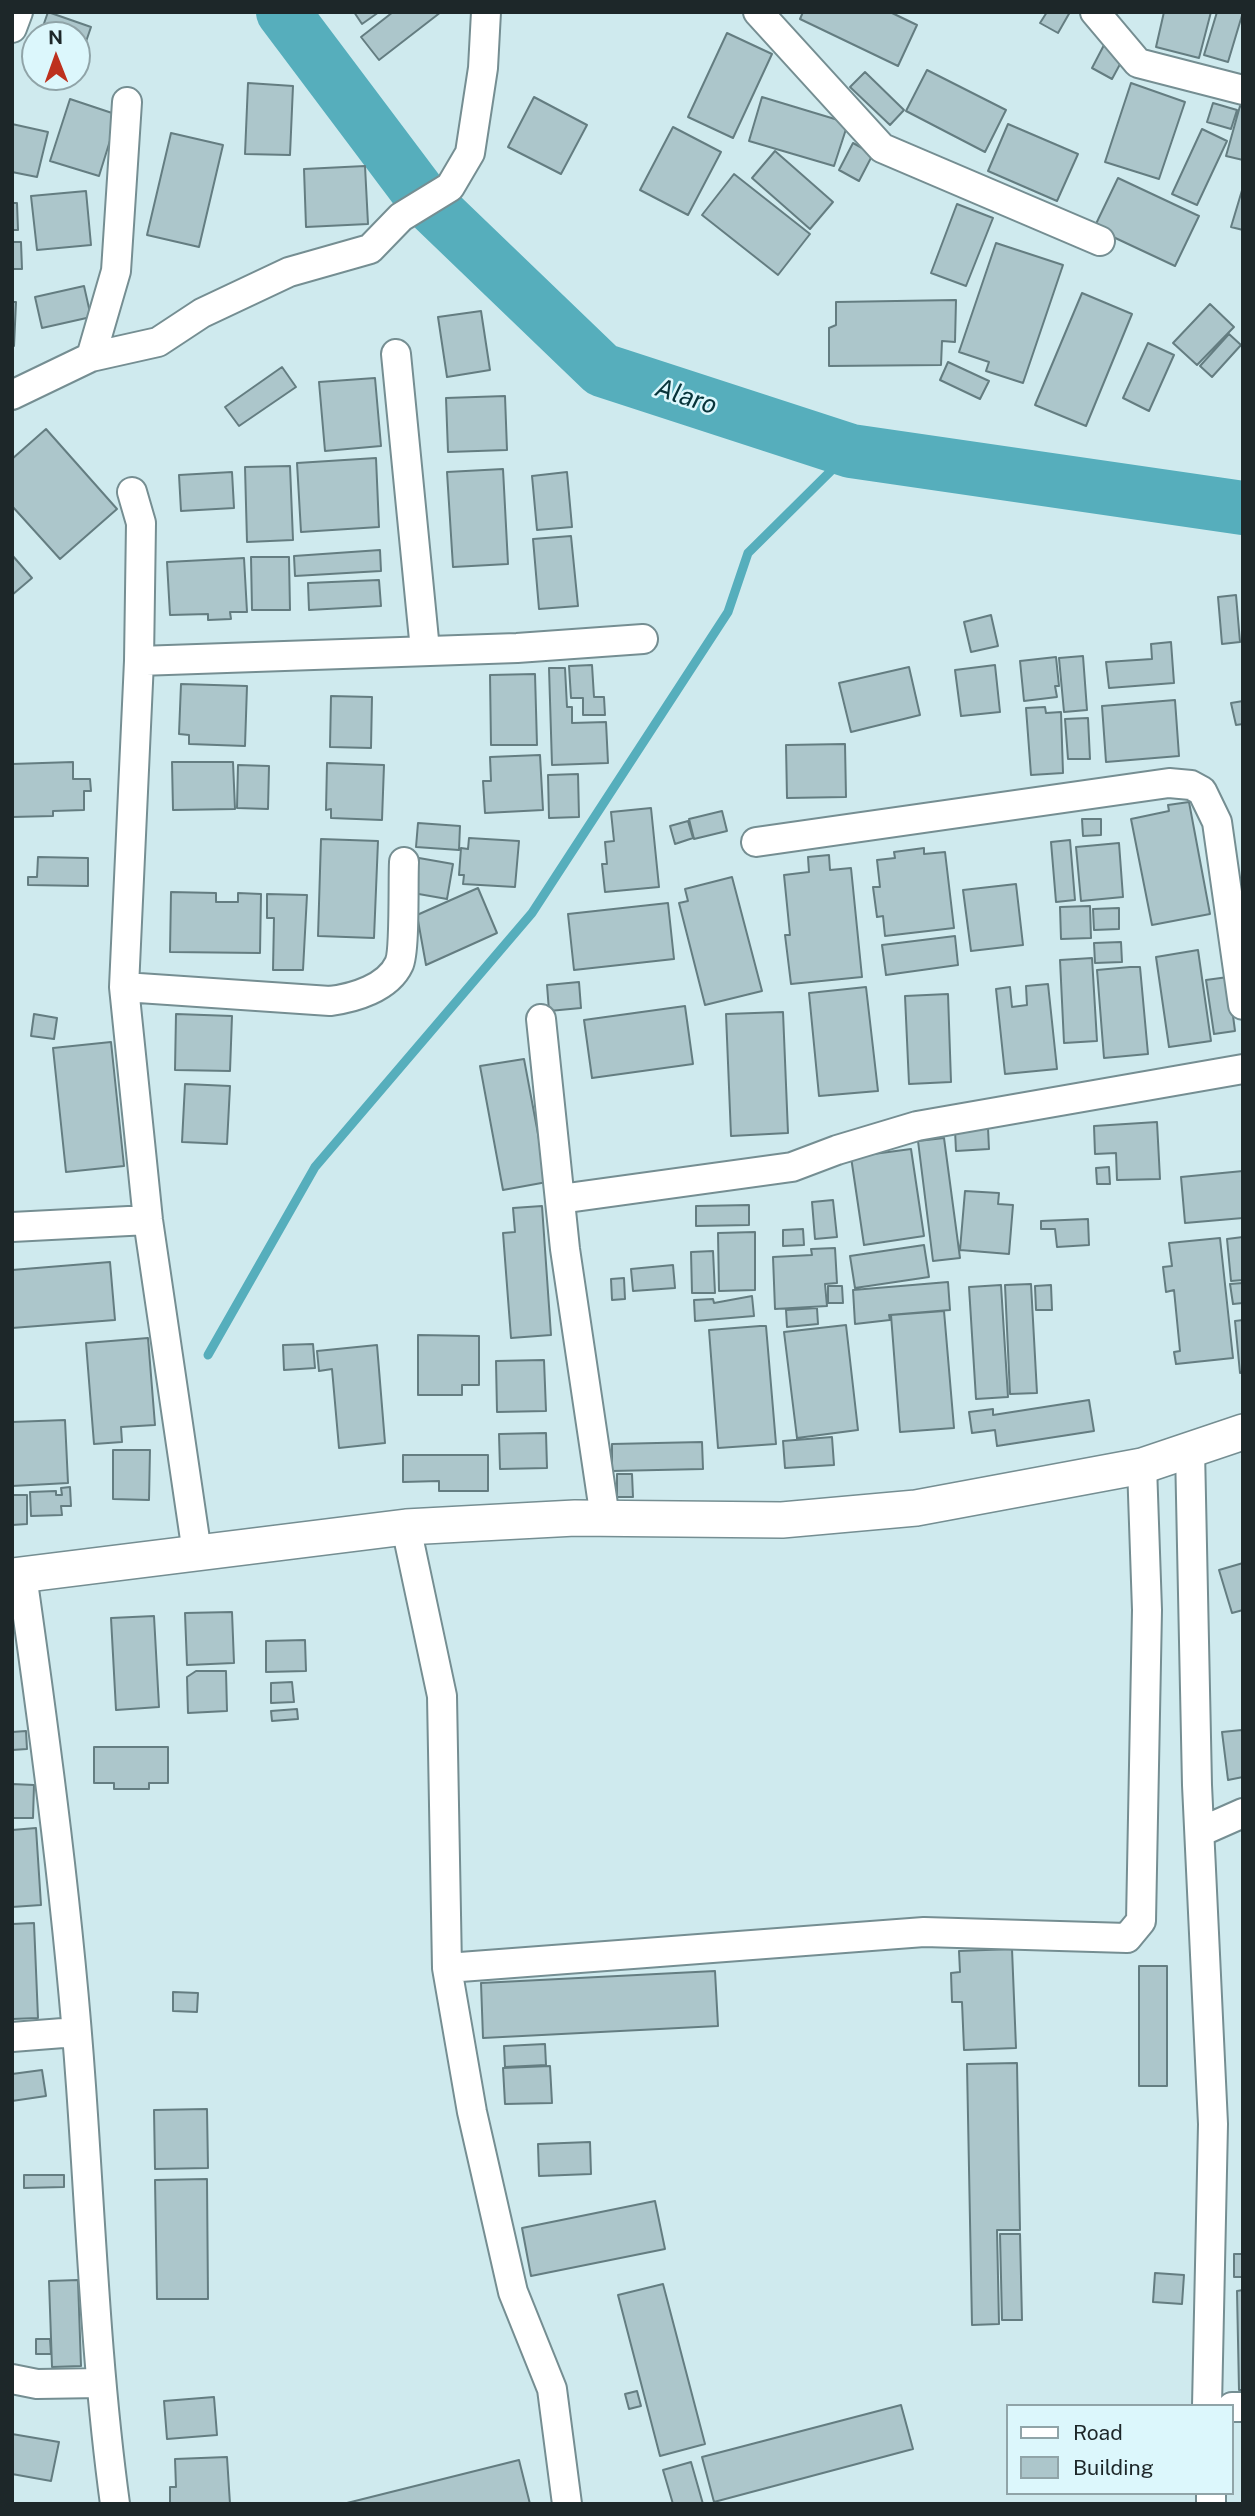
<!DOCTYPE html>
<style>
body{margin:0}
#map{position:relative;width:1255px;height:2516px;overflow:hidden;background:#cfeaee;font-family:"Public Sans",sans-serif}
canvas{display:block}
.frame{position:absolute;inset:0;border:14px solid #1d2729;pointer-events:none}
.legend{position:absolute;left:1006px;top:2404px;width:228px;height:91px;box-sizing:border-box;background:#dcf7fc;border:2px solid #90a4a8;margin:0;padding:9px 12px;list-style:none;font-size:21px;color:#1d2729}
.legend li{display:flex;align-items:center;gap:14px;height:35px}
.legend b{width:35px;border:2px solid #90a4a8}
.north{position:absolute;left:21px;top:21px;width:70px;height:70px;box-sizing:border-box;background:#dcf7fc;border:2px solid #90a4a8;border-radius:50%;rotate:359deg;font-size:19px;font-weight:700;line-height:28px;text-align:center;color:#1d2729}
.north::after{content:'';display:block;margin:auto;width:24px;height:32px;background:#bd311e;clip-path:polygon(50% 0,100% 100%,50% 72%,0 100%)}
</style>
<div id="map">
<canvas width="1255" height="2516"></canvas>
<div class="frame"></div>
<ul class="legend">
<li><b style="height:9px;background:#fff"></b>Road</li>
<li><b style="height:19px;background:#acc6cb"></b>Building</li>
</ul>
<div class="north">N</div>
</div>
<script>
const ctx = document.querySelector('canvas').getContext('2d');
ctx.lineJoin = 'round';
function strokePath(path, color, width, dash) {
  ctx.strokeStyle = color;
  ctx.lineWidth = width;
  ctx.lineCap = dash ? 'butt' : 'round';
  ctx.setLineDash(dash || []);
  ctx.stroke(path);
}
function paint(path, color) {
  ctx.fillStyle = color;
  ctx.fill(path, 'evenodd');
}
function label(font, color, halo, rows, align = 'center') {
  ctx.font = font + ' "Public Sans",sans-serif';
  ctx.lineWidth = 5;
  ctx.setLineDash([]);
  ctx.textBaseline = 'middle';
  ctx.strokeStyle = halo;
  ctx.fillStyle = color;
  for (const [text, x, y, turn = 0] of rows) {
    ctx.save();
    ctx.translate(x, y);
    ctx.rotate((+turn || 0) * Math.PI / 180);
    ctx.textAlign = isNaN(turn) ? turn : align;
    if (halo) ctx.strokeText(text, 0, 0);
    ctx.fillText(text, 0, 0);
    ctx.restore();
  }
}
const stream = new Path2D(`
 M208,1355l107,-188 217,-254 196,-301 20,-59 103,-102`);
const river = new Path2D(`
 M283,12l139,185 180,173 249,81 392,57`);
const building = new Path2D(`
 M48,12l43,15 -14,41v-33h-37z
 M354,12h25l-17,12z
 M393,12h48l-62,48 -18,-23z
 M803,12h87l27,13 -19,41 -98,-47z
 M1047,12h23l-12,21 -18,-10z
 M1164,12h47l-12,46 -43,-11z
 M1217,12h26l-15,50 -24,-7z
 M727,33l45,21 -39,84 -45,-21z
 M1104,45l21,10 -13,24 -20,-11z
 M927,70l79,40 -21,42 -79,-41z
 M865,72l39,38 -14,15 -40,-38z
 M248,83l45,3 -3,69 -45,-1z
 M1131,83l54,19 -26,77 -54,-17z
 M534,97l53,28 -26,49 -53,-27z
 M762,97l86,26 -14,43 -85,-25z
 M70,99l48,16 -19,61 -49,-15z
 M1213,103l24,7 -6,19 -24,-7z
 M1240,106l3,1v53l-17,-4z
 M12,124l36,8 -11,45 -25,-5z
 M1008,124l70,30 -21,47 -69,-30z
 M673,127l48,25 -33,63 -48,-25z
 M1202,129l25,12 -30,64 -25,-11z
 M171,133l52,12 -24,102 -52,-12z
 M853,143l20,11 -14,27 -20,-11z
 M775,151l58,51 -23,27 -58,-51z
 M365,166l3,58 -62,3 -2,-58z
 M734,174l76,60 -32,41 -76,-60z
 M1118,178l81,38 -24,50 -81,-38z
 M1243,187v43l-12,-3z
 M86,191l5,54 -54,5 -6,-54z
 M12,203h5l1,27h-6z
 M957,204l36,14 -27,68 -35,-13z
 M12,242h9l1,27h-10z
 M996,243l67,22 -40,118 -37,-12 3,-9 -30,-10z
 M84,286l7,31 -49,11 -7,-31z
 M1082,293l50,21 -46,112 -51,-21z
 M956,300l-1,42 -13,-1 -1,24 -112,1v-38l7,-3v-23z
 M12,302h4l-2,44h-2z
 M1210,304l24,23 -37,38 -24,-22z
 M481,311l9,59 -43,7 -9,-60z
 M1229,334l12,11 -29,32 -12,-11z
 M1148,343l26,12 -25,56 -26,-13z
 M948,362l41,19 -9,18 -40,-19z
 M282,367l14,20 -57,39 -14,-19z
 M375,378l6,68 -56,5 -6,-69z
 M505,396l2,54 -59,2 -2,-54z
 M46,429l71,80 -57,50 -48,-53v-47z
 M376,458l3,69 -78,5 -4,-69z
 M290,466l3,74 -46,2 -2,-75z
 M503,469l5,95 -55,3 -6,-95z
 M232,472l2,36 -53,3 -2,-36z
 M567,472l5,55 -35,3 -5,-54z
 M571,536l7,70 -39,3 -6,-70z
 M380,550l1,21 -86,5 -1,-20z
 M12,555l20,23 -20,17z
 M251,557h38l1,53h-38z
 M244,558l3,54h-17l1,7 -23,1v-6l-38,1 -3,-53z
 M379,580l2,26 -72,4 -1,-27z
 M1236,595l4,47 -18,2 -4,-47z
 M991,615l7,31 -27,6 -7,-30z
 M1171,642l3,41 -65,5 -3,-26 46,-3 -1,-15z
 M1083,656l4,54 -23,2 -5,-54z
 M1056,657l3,29h-4l2,11 -33,4 -4,-40z
 M592,665l2,32h10l1,18h-22v-17h-12l-2,-32z
 M995,665l5,47 -39,4 -6,-46z
 M909,667l11,48 -69,17 -12,-49z
 M549,668h16l2,39h5v16l34,-1 2,41 -56,2z
 M535,674l2,71h-46l-1,-70z
 M181,684l66,2 -2,60 -56,-2v-9l-10,-1z
 M331,696l41,1 -1,51 -41,-1z
 M1175,700l4,56 -73,6 -4,-56z
 M1243,701v23l-7,1 -5,-22z
 M1045,707l1,6 15,-1 2,61 -32,2 -5,-67z
 M1088,718l2,41h-22l-3,-40z
 M845,744l1,53 -59,1 -1,-53z
 M540,755l3,55 -58,3 -2,-32h8l-1,-24z
 M73,762v17h17l1,12h-7v19l-31,1v5l-41,1v-53z
 M172,762h61l2,47 -62,1z
 M327,763l57,2 -2,55 -51,-2v-9l-5,1z
 M238,765l31,1 -1,43 -31,-1z
 M578,774l1,43 -30,1 -1,-43z
 M1189,802l21,112 -58,11 -21,-106 38,-8 -1,-6z
 M651,808l8,79 -54,5 -3,-28h5l-2,-22 9,-1 -3,-29z
 M722,811l5,20 -33,8 -5,-20z
 M1082,819h19v16l-18,1z
 M688,821l5,17 -18,6 -5,-18z
 M418,823l42,3 -1,24 -43,-3z
 M469,838l50,3 -4,46 -52,-3 1,-9h-5l2,-27 7,1z
 M321,839l57,2 -4,97 -56,-2z
 M1070,840l5,60 -19,2 -5,-60z
 M1119,843l4,54 -42,4 -5,-54z
 M924,848v6l21,-2 9,76 -69,8 -2,-20 -6,1 -4,-30h7l-3,-27 18,-2 -1,-6z
 M829,855l1,15 21,-2 11,109 -71,7 -6,-49h5l-6,-60 25,-3 -1,-15z
 M38,857l50,1v28l-60,-1v-8h9z
 M419,858l34,6 -6,35 -34,-6z
 M732,877l30,114 -57,14 -26,-102 9,-2 -3,-12z
 M1016,884l7,61 -52,6 -8,-61z
 M478,888l19,45 -71,32 -9,-50z
 M171,892l45,1v9h22v-9l23,1 -1,59 -90,-1z
 M267,894l40,1 -4,75h-30l1,-52h-7z
 M668,903l6,56 -100,11 -6,-56z
 M1090,906l1,32 -30,1 -1,-32z
 M1119,908v21l-25,1 -1,-21z
 M955,936l3,29 -72,10 -4,-30z
 M1121,942l1,20 -27,1 -1,-20z
 M1198,950l13,91 -42,6 -13,-90z
 M1092,958l5,83 -33,2 -4,-83z
 M1130,967h10l8,87 -44,4 -7,-88z
 M1228,977l7,54 -21,3 -8,-54z
 M579,982l2,26 -32,3 -2,-26z
 M1048,984l9,85 -52,5 -9,-85 14,-2 2,20 15,-2 -1,-19z
 M866,987l12,104 -59,5 -10,-103z
 M948,994l3,88 -42,2 -4,-88z
 M685,1006l8,58 -101,14 -8,-58z
 M783,1012l5,121 -57,3 -5,-122z
 M34,1014l23,4 -3,21 -23,-3z
 M176,1014l56,2 -2,55 -55,-1z
 M111,1042l13,124 -58,6 -13,-124z
 M524,1059l23,123 -44,8 -23,-124z
 M185,1084l45,2 -3,58 -45,-2z
 M1157,1122l3,57 -43,1 -1,-27 -21,1 -1,-28z
 M988,1128l1,21 -33,2 -1,-21z
 M944,1138l16,120 -27,3 -15,-120z
 M911,1149l13,87 -60,9 -13,-88z
 M1109,1167l1,17h-13l-1,-16z
 M1243,1171v47l-58,5 -4,-46z
 M965,1191l34,2 -1,11 15,1 -4,49 -49,-4z
 M833,1200l4,37 -22,2 -3,-37z
 M749,1205v20l-53,1v-20z
 M542,1206l9,129 -40,3 -8,-105 12,-1 -2,-24z
 M1088,1219l1,26 -32,2 -2,-18h-14v-8z
 M803,1229l1,16 -21,1v-16z
 M755,1232v58l-36,1 -1,-58z
 M1243,1237v43l-12,1 -4,-42z
 M1220,1238l13,120 -57,6 -2,-12 6,-1 -6,-61 -8,2 -3,-25 9,-1 -3,-23z
 M924,1245l5,32 -74,11 -5,-32z
 M835,1248l2,35 -12,1 2,22 -52,3 -2,-52 39,-2 -1,-6z
 M713,1251l2,42h-23l-1,-41z
 M110,1262l5,58 -103,8v-58z
 M673,1265l2,23 -42,3 -2,-22z
 M624,1278l1,21 -13,1 -1,-21z
 M948,1282l2,28 -61,5 1,5 -35,4 -2,-34z
 M1243,1283v20l-10,1 -3,-20z
 M1031,1284l6,109 -27,1 -5,-109z
 M1001,1285l7,112 -32,2 -7,-112z
 M1051,1285l1,25h-16l-1,-24z
 M828,1286h14l1,17h-15z
 M752,1296l2,20 -59,5 -1,-21 19,-1 1,4z
 M817,1308l1,16 -31,3 -1,-17z
 M944,1311l10,117 -54,4 -9,-117z
 M1243,1320v52l-3,1 -5,-52z
 M846,1325l12,105 -61,8 -13,-106z
 M760,1326h6l10,118 -58,4 -9,-118z
 M418,1335l61,1v49h-17v10h-44z
 M148,1338l7,87 -34,2 1,15 -28,2 -8,-101z
 M313,1344l2,24 -31,2 -1,-25z
 M377,1345l8,98 -46,5 -7,-79 -13,2 -2,-20z
 M544,1360l2,51 -49,1 -1,-51z
 M1089,1400l5,31 -97,15 -2,-16 -23,3 -3,-21 24,-3v6z
 M65,1420l3,63 -56,3v-64z
 M546,1433l1,35 -47,1 -1,-35z
 M832,1437l2,28 -49,3 -2,-27z
 M702,1442l1,27 -91,2v-27z
 M113,1450h37l-1,50 -36,-1z
 M403,1455h85v36h-49v-10l-36,1z
 M617,1474h15l1,23h-16z
 M70,1487l1,19h-10l1,9 -31,1 -1,-24 26,-1v4h6l-1,-7z
 M12,1495h15v29l-15,1z
 M1243,1563v47l-11,3 -13,-43z
 M232,1612l2,51 -47,2 -2,-52z
 M154,1616l5,91 -43,3 -5,-92z
 M305,1640l1,31 -40,1v-31z
 M196,1671h30l1,40 -39,2 -1,-36z
 M292,1682l2,20 -23,1v-20z
 M297,1709l1,10 -26,2 -1,-10z
 M1242,1730l1,47 -15,3 -6,-48z
 M26,1731l1,18 -15,1v-18z
 M94,1747h74v36h-19v6h-35v-6h-20z
 M12,1784l22,1 -1,33h-21z
 M36,1828l5,77 -29,2v-77z
 M34,1923l4,95 -26,1v-95z
 M1012,1949l4,99 -52,2 -2,-48h-10l-1,-29 9,-1 -1,-21z
 M1139,1966h28v120h-28z
 M715,1971l3,55 -235,12 -2,-55z
 M173,1992l25,1 -1,19 -24,-1z
 M545,2044l1,21 -41,2 -1,-21z
 M1017,2063l3,167h-23l2,94 -27,1 -5,-261z
 M550,2066l2,37 -47,1 -2,-36z
 M42,2070l4,26 -34,5v-27z
 M207,2109l1,59 -53,1 -1,-59z
 M590,2142l1,32 -52,2 -1,-32z
 M24,2175h40v12l-40,1z
 M207,2179l1,120h-51l-2,-119z
 M655,2201l10,48 -134,27 -9,-48z
 M1000,2234h20l2,86h-20z
 M1234,2254h9v23h-9z
 M1155,2273l29,2 -2,29 -29,-2z
 M78,2280l3,86 -29,1 -3,-86z
 M663,2284l42,160 -45,12 -42,-161z
 M1243,2290v100h-4l-2,-99z
 M36,2339h14l1,15h-15z
 M637,2391l4,15 -12,3 -4,-15z
 M214,2397l3,38 -50,4 -3,-38z
 M901,2405l12,44 -199,53 -12,-45z
 M12,2434l47,8 -8,39 -39,-7z
 M227,2457l3,47h-60v-17h6l-1,-28z
 M519,2460l11,44h-187z
 M691,2462l12,42h-30l-10,-34z`);
const minor = new Path2D(`
 M758,12l124,136 218,93
 M1095,12l43,51 105,27
 M12,28l6,-16
 M396,354l29,296
 M91,357l67,-15 44,-29 87,-41 81,-23 31,-32 49,-30 20,-34 13,-85 3,-56
 M12,395l79,-38 25,-86 11,-169
 M132,492l9,31 -2,138 -15,326 24,233 49,333
 M139,661l378,-13 126,-9
 M756,842l413,-59 22,2 11,6 15,31 26,183
 M124,987l206,14c24,-3 58,-13 69,-37 6,-12 4,-83 5,-102
 M541,1019l24,230 40,269
 M560,1199l232,-32 45,-17 80,-24 326,-57
 M12,1227l136,-7
 M1190,1450l7,335 16,339 -6,282
 M406,1527l36,169 5,272 25,144 41,180 39,97 15,115
 M22,1575c24,169 47,340 59,511 10,140 15,279 34,418
 M1200,1832l43,-19
 M447,1968l477,-36 203,6 14,-17 6,-311 -5,-144
 M12,2037l64,-5
 M12,2379l25,5 64,-1
 M1232,2407h11
 M1211,2493v11`);
const tertiary = new Path2D(`
 M12,1576l394,-49 169,-9 207,2 134,-12 226,-42 101,-34`);
const waterNames = [
 ["Alaro",686,397,18]
];
strokePath(stream, '#56aebc', 9);
strokePath(river, '#56aebc', 54);
paint(building, '#acc6cb');
strokePath(building, '#647d81', 2);
strokePath(minor, '#758e92', 32);
strokePath(tertiary, '#758e92', 38);
strokePath(minor, '#fff', 28);
strokePath(tertiary, '#fff', 35);
label('italic 26px', '#073339', '#dcf7fc', waterNames);
</script>
